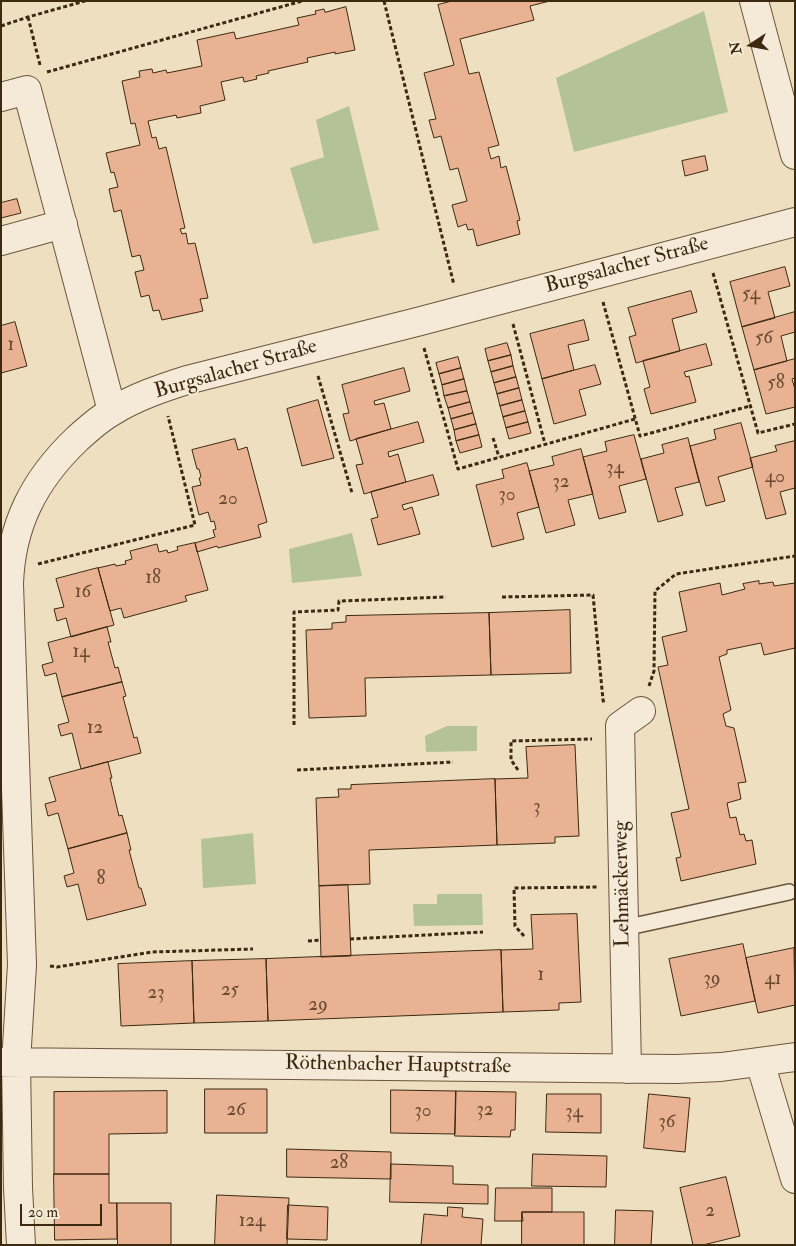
<!DOCTYPE html>
<meta charset="utf-8">
<style>
body{margin:0}
#map{position:relative;width:796px;height:1246px;overflow:hidden;background:#eedfc1;font-family:"IM FELL Double Pica",serif}
canvas{display:block}
.frame{position:absolute;inset:0;border:2px solid #3d2910;pointer-events:none}
.north{position:absolute;left:726px;top:20px;width:50px;height:50px;-webkit-text-stroke:4px #f4ead7;paint-order:stroke;rotate:259deg;font-size:14px;font-weight:700;line-height:20px;text-align:center;color:#3d2910}
.north::after{content:'';display:block;margin:auto;width:18px;height:22px;background:#3d2910;clip-path:polygon(50% 0,100% 100%,50% 72%,0 100%)}
.scale{position:absolute;left:20px;top:1204px;width:82px;height:22px;box-sizing:border-box;border:2px solid #3d2910;border-top:0;padding-left:6px;font-size:15px;line-height:18px;white-space:nowrap;color:#3d2910;-webkit-text-stroke:4px #f4ead7;paint-order:stroke}
</style>
<div id="map">
<canvas width="796" height="1246"></canvas>
<div class="frame"></div>
<div class="north">N</div>
<div class="scale">20 m</div>
</div>
<script>
const ctx = document.querySelector('canvas').getContext('2d');
ctx.lineJoin = 'round';
function paint(path, color) {
  ctx.fillStyle = color;
  ctx.fill(path, 'evenodd');
}
function strokePath(path, color, width, dash) {
  ctx.strokeStyle = color;
  ctx.lineWidth = width;
  ctx.lineCap = dash ? 'butt' : 'round';
  ctx.setLineDash(dash || []);
  ctx.stroke(path);
}
function label(font, color, halo, rows, align = 'center') {
  ctx.font = font + ' "IM FELL Double Pica",serif';
  ctx.lineWidth = 4;
  ctx.setLineDash([]);
  ctx.textBaseline = 'middle';
  ctx.strokeStyle = halo;
  ctx.fillStyle = color;
  for (const [text, x, y, turn = 0] of rows) {
    ctx.save();
    ctx.translate(x, y);
    ctx.rotate((+turn || 0) * Math.PI / 180);
    ctx.textAlign = isNaN(turn) ? turn : align;
    if (halo) ctx.strokeText(text, 0, 0);
    ctx.fillText(text, 0, 0);
    ctx.restore();
  }
}
const green = new Path2D(`
 M704,11l24,101 -154,40 -18,-74z
 M349,106l30,124 -66,14 -23,-76 34,-11 -8,-37z
 M352,533l10,43 -70,7 -3,-34z
 M447,726h30v25l-51,1 -1,-16z
 M253,833l3,51 -53,4 -2,-49z
 M437,894h45l1,31 -69,1 -1,-22h24z`);
const building = new Path2D(`
 M452,1h98l-20,5 4,14 -74,19 9,35 10,-2 20,73 -11,3 3,11 8,-3 2,12 5,-2 14,54 -3,1 3,13 -43,12 -4,-17 -5,1 -2,-6 -8,3 -6,-22 15,-4 -9,-33 -8,2 -9,-34 -7,2 -5,-18 7,-1 -12,-46 30,-8 -16,-60z
 M346,7l9,43 -20,4v-2l-28,6 1,4 -40,9 1,2 -13,3 1,3 -13,3 -1,-5 -22,5 4,18 -25,6 1,7 -24,5 -1,-3 -28,6 4,17 4,-1 3,12 7,-2 19,81 -5,1 2,5 4,-1 2,11 7,-1 13,55 -8,1 3,12 -41,9 -3,-10 -6,1 -4,-16 -8,2 -6,-25 9,-2 -4,-15 -8,2 -11,-47 -7,2 -5,-23 9,-2 -4,-15 -3,1 -5,-20 34,-8 -5,-22 -4,1 -9,-43 18,-4 -1,-6 13,-2 1,4 13,-3 1,3 35,-7 -5,-26 37,-8 2,7 63,-14 -2,-7 19,-4 -1,-3 9,-2 1,3z
 M705,156l3,14 -23,6 -3,-15z
 M17,199l4,14 -20,5v-15z
 M785,267l5,19 -22,6 7,26 -33,9 -12,-45z
 M691,291l6,21 -25,7 8,32 -44,12 -7,-26 7,-2 -8,-27z
 M795,312v20l-14,4 6,25 -33,9 -12,-43z
 M584,320l5,20 -21,5 6,25 -32,9 -12,-45z
 M15,322l12,44 -26,7v-47z
 M507,343l4,12 -23,6 -3,-12z
 M706,344l6,21 -28,7 2,5 3,-1 7,26 -45,12 -7,-25 6,-2 -7,-26z
 M511,355l2,11 -22,6 -3,-11z
 M458,357l3,11 -22,6 -3,-11z
 M795,359v19l-3,1 3,10v18l-29,7 -12,-44z
 M595,365l6,19 -22,6 7,25 -32,9 -12,-45z
 M513,366l3,11 -22,6 -3,-11z
 M404,368l6,23 -36,10 1,4 9,-2 7,26 -41,12 -7,-27 6,-1 -7,-28z
 M461,368l3,11 -22,6 -3,-11z
 M516,377l3,11 -22,6 -3,-11z
 M464,379l3,12 -23,5 -2,-11z
 M519,388l3,12 -22,6 -3,-12z
 M467,391l3,11 -22,6 -4,-12z
 M318,400l16,58 -32,8 -15,-57z
 M522,400l3,11 -22,6 -3,-11z
 M470,402l3,11 -22,6 -3,-11z
 M525,411l3,11 -22,6 -3,-11z
 M473,413l3,11 -22,6 -3,-11z
 M418,422l6,20 -36,10 1,5 9,-3 8,28 -42,12 -8,-29 7,-1 -7,-25z
 M528,422l3,11 -22,6 -3,-11z
 M741,423l12,44 -35,10 7,24 -19,5 -16,-60 26,-7 -2,-9z
 M476,424l3,11 -23,6 -2,-11z
 M479,435l3,12 -22,6 -4,-12z
 M634,435l12,44 -27,7 7,26 -27,7 -16,-62 24,-6 -2,-9z
 M688,438l11,44 -24,6 8,27 -25,7 -17,-63 23,-6 -2,-8z
 M235,439l3,11 9,-3 20,75 -9,3 3,12 -43,11 -1,-2 -20,6 -2,-9 20,-6 -2,-7 3,-1 -2,-8 -3,1 -3,-10 -9,3 -7,-28 9,-2 -2,-7 2,-1 -2,-8h-2l-5,-19z
 M795,441v47l-15,4 6,22 -20,5 -16,-61 27,-7 -2,-5z
 M581,449l12,45 -25,6 7,25 -29,8 -17,-62 25,-6 -2,-8z
 M527,463l12,44 -22,6 7,26 -32,8 -16,-62 28,-7 -2,-8z
 M433,475l6,20 -37,10 2,5 8,-3 8,27 -42,11 -7,-26 7,-2 -7,-25z
 M195,543l13,47 -23,6 2,5 -63,17 -3,-10 -11,3 -12,-43 17,-4 1,2 10,-2 -1,-3 7,-2 -2,-8 23,-6 4,-1 2,8 8,-2 1,3 10,-3 -1,-3z
 M98,568l16,57 -43,12 -5,-19 -9,3 -3,-12 10,-2 -8,-28z
 M759,581v3l14,-2 1,4 21,-3v65l-31,7 -3,-12 -34,7v4l-8,3 12,53 -8,4 3,12 8,2 12,54 -8,1 3,16 -14,4 3,15 6,-1 4,18 4,-1 2,7 6,-1 4,24 -75,17 -5,-23 5,-1 -10,-44 18,-4 -31,-142 10,-2 -6,-28 25,-6 -8,-39 41,-9 2,12 23,-6 -2,-5z
 M570,610l1,63 -80,2 -2,-62z
 M489,613l2,62 -126,3 1,38 -57,2 -3,-88 26,-1v-6l14,-1v-6z
 M107,627l4,15h-3l7,26 3,-1 4,15 -60,15 -6,-24 -11,3 -3,-11 11,-3 -5,-19z
 M122,682l4,14 -3,1 11,41 3,-1 4,16 -60,16 -9,-36 -11,3 -3,-11 11,-3 -7,-25z
 M575,745l4,91 -24,1v6l-58,2 -2,-66 33,-1 -2,-31z
 M108,762l4,16h-2l9,38 3,-1 5,18 -59,16 -10,-36 -10,3 -3,-12 11,-3 -7,-23z
 M495,779l2,66 -128,5 1,34 -51,2 -3,-88 23,-1 -1,-8h13v-4z
 M127,833l4,17h-2l10,38h2l5,17 -59,15 -9,-36 -11,3 -3,-11 10,-3 -6,-24z
 M348,885l3,71 -30,1 -2,-71z
 M577,914l4,88 -22,1v7l-56,2 -2,-62 32,-1 -2,-34z
 M743,944l12,57 -74,15 -12,-57z
 M794,948l1,57 -37,8 -12,-55z
 M501,950l2,62 -235,9 -2,-62z
 M266,959l2,62 -74,2 -2,-62z
 M192,961l2,62 -73,3 -3,-62z
 M205,1089h62v44h-62z
 M391,1090l65,1 -1,43 -64,-1z
 M167,1091v42l-58,1v40h-55v-82z
 M456,1091l60,1 -1,38h-4l-1,7 -55,-1z
 M547,1094h54v39l-55,-1z
 M649,1094l41,4 -5,54 -41,-4z
 M287,1149l104,3v27l-104,-2z
 M533,1154l74,2 -1,31 -74,-1z
 M391,1164l62,2v18l35,1v19l-98,-2z
 M54,1174h55v29h8v36l-62,1z
 M726,1177l14,59 -37,9h-10l-13,-57z
 M496,1188h56v24h-30l1,9h-28z
 M217,1195l72,3 -2,47h-72z
 M117,1203h54v42h-53z
 M288,1205l40,2 -1,33 -40,-1z
 M448,1207l15,1 -1,9 21,2 -2,26h-60l3,-31 23,2z
 M616,1210l37,1 -2,34h-36z
 M522,1212h62v33h-62z`);
const path = new Path2D(`
 M384,1l70,284
 M28,17l12,48
 M1,26l27,-9 57,-16
 M47,72l255,-71
 M713,273l45,160 37,-9
 M603,302l37,134 110,-30
 M513,324l32,120
 M424,348l34,121 177,-50
 M318,376l34,117
 M493,438l6,19
 M38,564l157,-39 -27,-109
 M502,597l91,-2 10,105 1,3
 M649,686l5,-15 1,-80 21,-17 119,-18
 M294,725v-113l44,-2 1,-9 107,-4
 M297,770l156,-8
 M518,770l-7,-10v-19l81,-2
 M524,936l-9,-10 -1,-38 83,-1
 M350,939l133,-7
 M308,941l13,-1
 M50,966l7,1 95,-15 101,-3`);
const lane = new Path2D(`
 M624,928l165,-36`);
const street = new Path2D(`
 M754,1l41,154
 M1,97l26,-7 85,321
 M1,241l62,-17
 M1,1062l675,7 45,-2 74,-10
 M760,1062l35,117
 M627,1069l-7,-343 21,-15
 M21,1245l-3,-57 -2,-126 6,-97 -13,-381c2,-59 25,-104 68,-145 11,-10 23,-21 36,-28 22,-14 49,-23 74,-31l230,-58 378,-100`);
const numberNames = [
 ["54",751,295],
 ["56",764,339],
 ["1",11,346],
 ["58",776,384],
 ["34",615,469],
 ["40",775,478],
 ["32",561,483],
 ["30",507,496],
 ["20",228,500],
 ["18",153,579],
 ["16",83,593],
 ["14",81,653],
 ["12",95,729],
 ["3",537,808],
 ["8",101,880],
 ["1",541,976],
 ["39",712,980],
 ["41",773,980],
 ["25",230,991],
 ["23",156,994],
 ["29",318,1006],
 ["26",236,1111],
 ["32",485,1111],
 ["30",423,1112],
 ["34",574,1113],
 ["36",667,1123],
 ["28",339,1164],
 ["2",710,1212],
 ["124",252,1222]
];
const streetNames = [
 ["Burgsalacher Straße",627,266,-15],
 ["Burgsalacher Straße",236,370,-16],
 ["Lehmäckerweg",623,884,-91],
 ["Röthenbacher Hauptstraße",398,1066,1]
];
paint(green, '#b3c397');
paint(building, '#e8b293');
strokePath(building, '#3d2910', 1);
strokePath(lane, '#69563c', 18);
strokePath(street, '#69563c', 30);
strokePath(path, '#3d2910', 3, [4, 2.5]);
strokePath(lane, '#f4ead7', 15);
strokePath(street, '#f4ead7', 28);
label('19px', '#684b31', null, numberNames);
label('21px', '#3d2910', '#f4ead7', streetNames);
</script>
